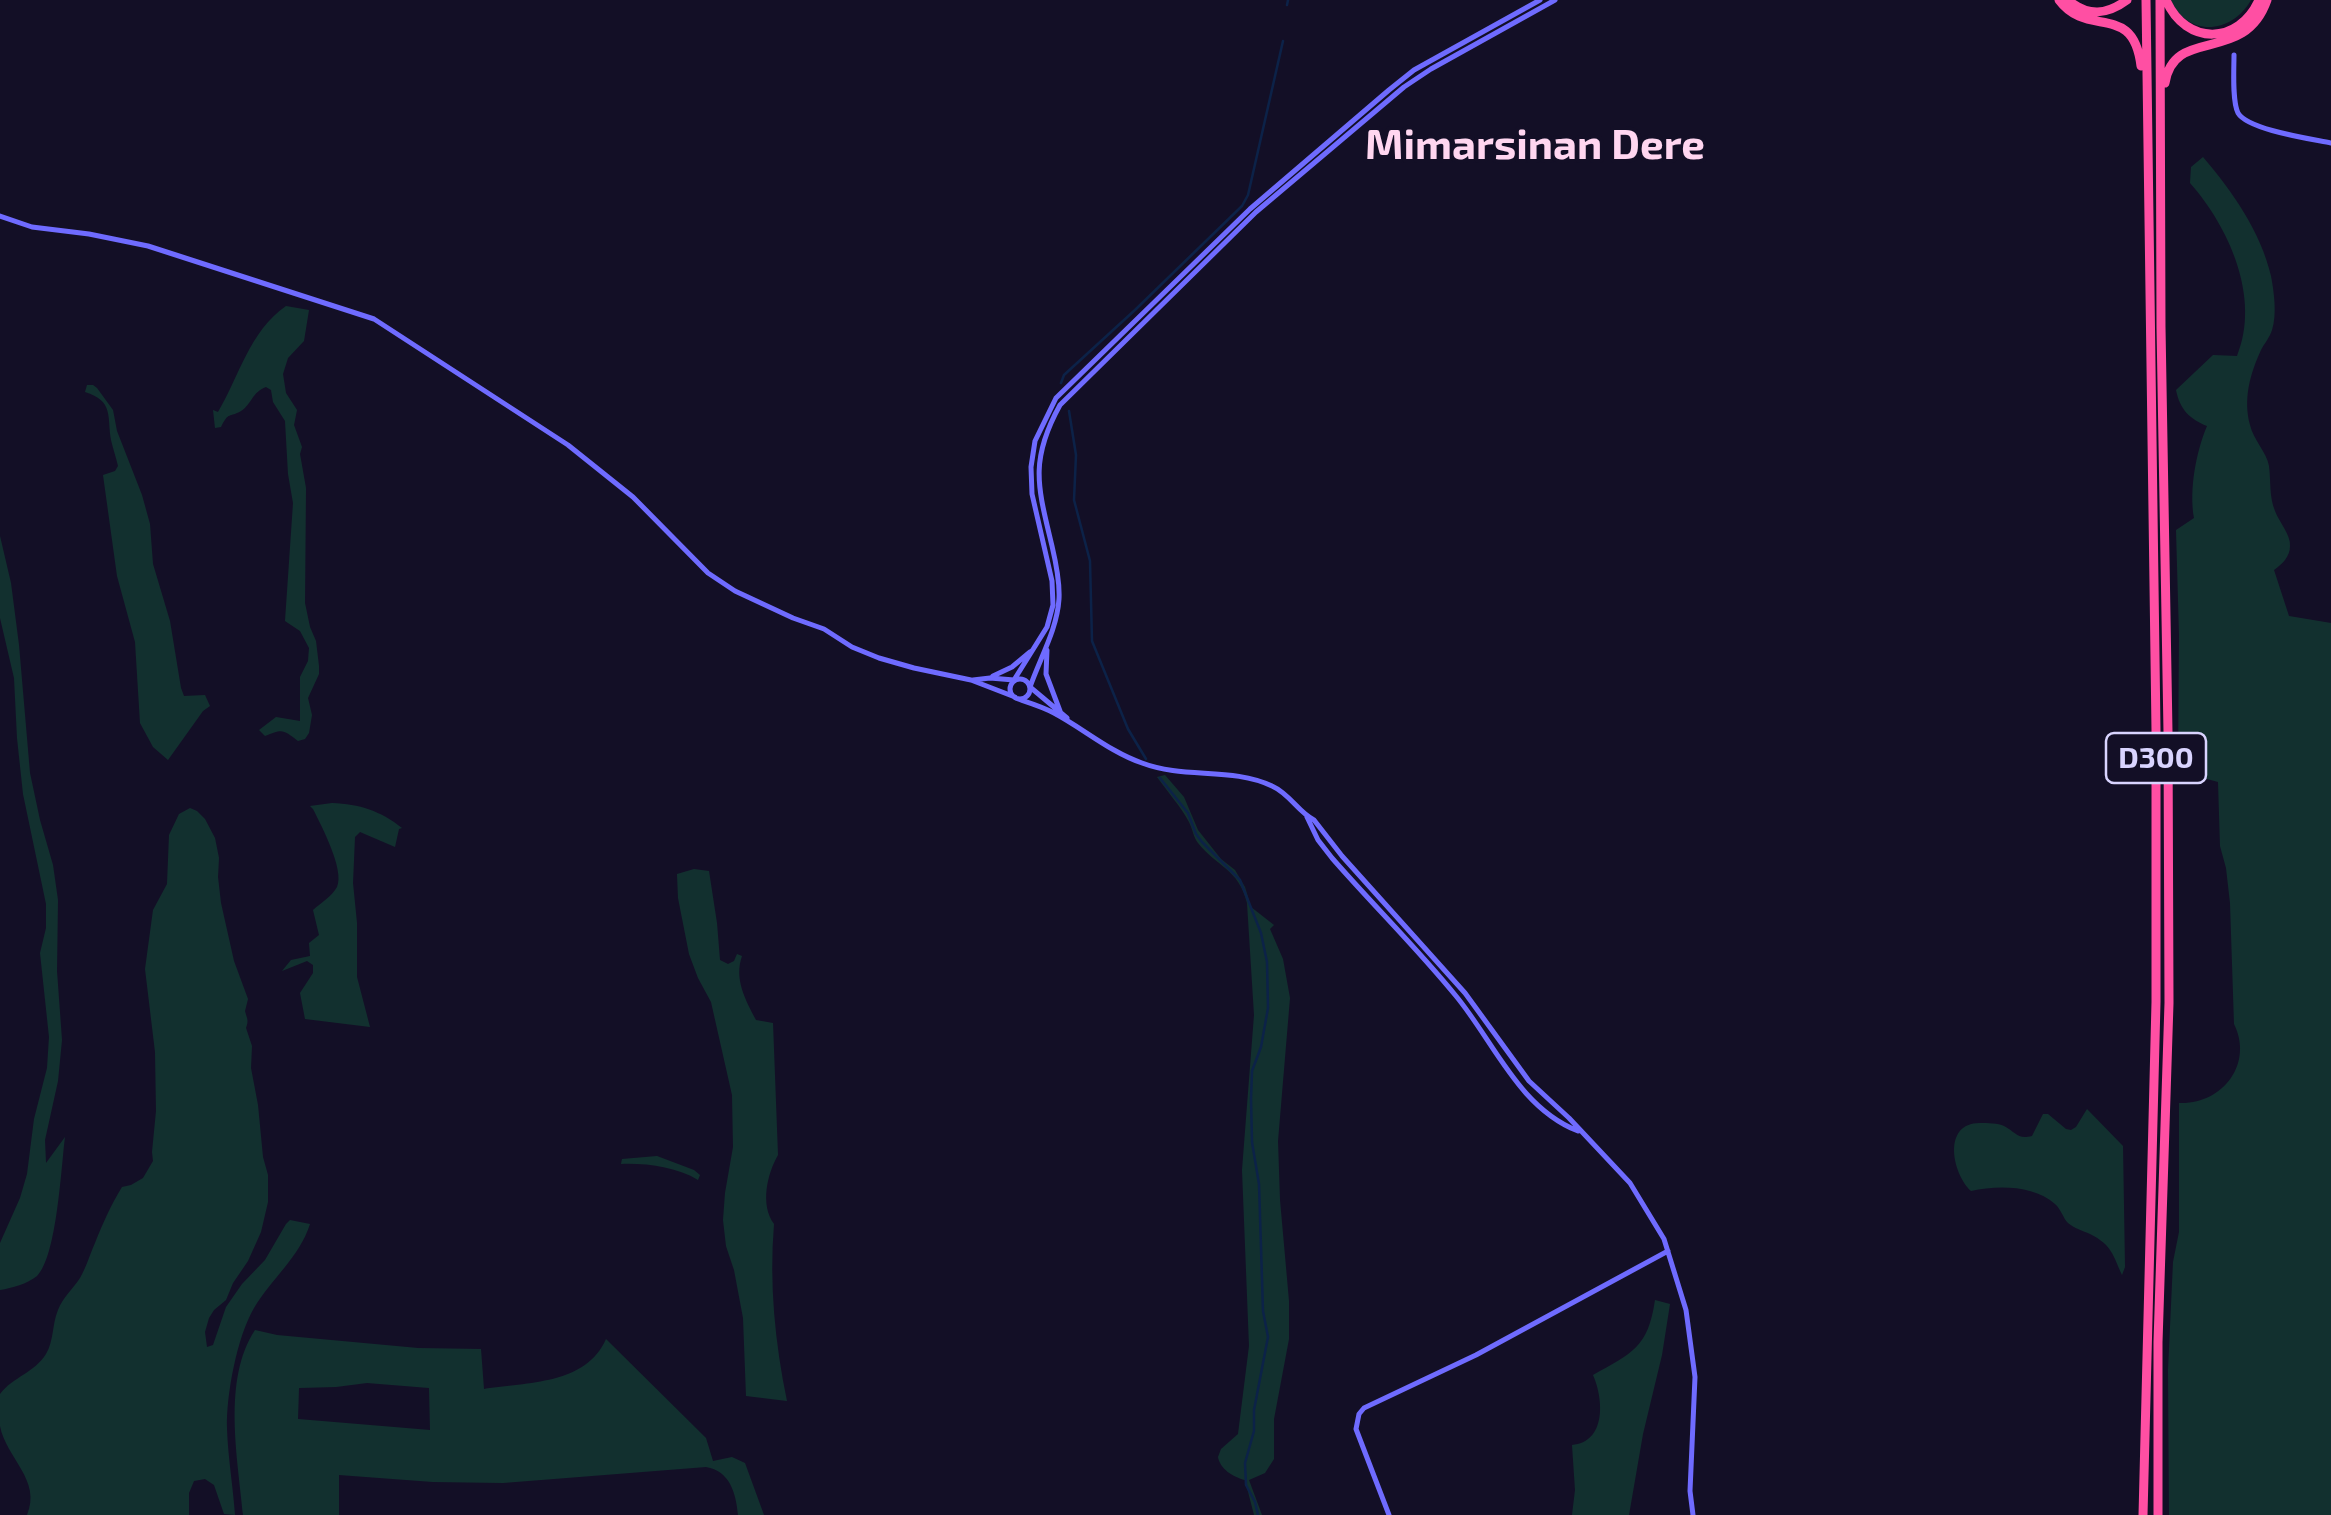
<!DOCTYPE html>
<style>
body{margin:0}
canvas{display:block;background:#130f26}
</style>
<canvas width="2331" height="1515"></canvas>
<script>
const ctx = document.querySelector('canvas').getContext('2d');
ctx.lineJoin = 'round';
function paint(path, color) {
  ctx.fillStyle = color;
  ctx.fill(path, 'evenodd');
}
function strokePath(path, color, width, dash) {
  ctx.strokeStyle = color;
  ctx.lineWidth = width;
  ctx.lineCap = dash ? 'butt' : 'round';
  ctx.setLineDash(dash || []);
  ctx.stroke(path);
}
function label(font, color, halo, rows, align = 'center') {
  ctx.font = font + ' "Exo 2",sans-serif';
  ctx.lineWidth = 8;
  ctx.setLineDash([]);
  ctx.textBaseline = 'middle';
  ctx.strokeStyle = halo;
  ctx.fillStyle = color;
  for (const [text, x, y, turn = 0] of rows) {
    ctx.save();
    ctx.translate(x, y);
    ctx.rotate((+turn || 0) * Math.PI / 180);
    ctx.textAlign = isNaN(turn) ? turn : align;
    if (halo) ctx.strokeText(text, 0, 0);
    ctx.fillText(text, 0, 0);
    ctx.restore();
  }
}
const green = new Path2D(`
 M2171,0h80c-19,34 -63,38 -80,0z
 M2203,157c29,34 58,75 68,119 3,16 6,38 1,54 -2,7 -8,14 -11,20 -11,24 -18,49 -11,75 3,14 17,28 19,41 2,16 0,30 6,45 4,11 16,24 15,35 0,11 -8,18 -16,24l15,46 42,7v892h-162l-1,-145 5,-108 6,-30v-129c43,2 75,-39 55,-79l-4,-121 -4,-35 -6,-22 -2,-64 -40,-11 1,-136 -3,-105 18,-12c-5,-28 2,-66 13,-92 -17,-7 -27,-16 -31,-36l37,-35 24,1c24,-58 -8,-129 -47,-173l1,-16z
 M286,306l23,4 -5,31 -16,17 -5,16 3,19 11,17 -3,15 8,22 -2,7 6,34 -1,115 5,24 6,14 3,25v8l-11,24 4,17 -3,18 -4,6 -7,2c-14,-11 -15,-13 -33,-5l-6,-6 17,-13 24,4v-44l8,-16 1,-13 -9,-17 -15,-10 8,-118 -5,-29 -3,-53 -12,-19 -2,-12 -5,-3c-14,5 -14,17 -25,24 -12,7 -12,0 -20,16l-6,1 -2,-18 5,2c22,-37 31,-80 68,-106z
 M87,385h6l4,3 16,22 4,21 25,64 8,29 3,40 17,57 11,67 3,8 21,-1 5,11 -7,5 -35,49 -15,-13 -13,-24 -5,-81 -18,-66 -14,-101 12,-4 3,-5c-2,-9 -5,-17 -7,-26 -4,-24 3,-39 -26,-48z
 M0,536l11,47 8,62 11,128 10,47 13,45 5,35 -1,71 5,69 -4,41 -13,59 1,23 19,-26c-4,31 -8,119 -28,139 -10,8 -25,12 -37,14v-47l20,-45 7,-24 7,-55 13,-51 2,-31 -9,-84 6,-25v-24l-23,-110 -6,-56 -3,-60 -14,-60z
 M1165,775l19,22 14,33 23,29 14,11 10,17 6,20 23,18 -4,4 13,30 7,39 -12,143 2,59 9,101v38l-15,80v40l-9,14 -16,7 13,35h-8l-9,-35c-12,-3 -25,-11 -27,-23l3,-8 17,-15 11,-88 -7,-176 12,-155 -7,-112c-8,-34 -30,-36 -49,-60 -5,-7 -5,-13 -9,-21 -8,-15 -22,-31 -32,-45z
 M332,803c27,1 49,8 70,25l-3,1 -4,18 -35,-15 -5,5 -2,46 4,40v54l13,50 -65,-8 -5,-26 13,-20v-8l-6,-4 -25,10 9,-11 19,-4 -1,-13 10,-8 -6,-25c8,-7 19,-14 24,-23 8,-17 -16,-62 -24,-78l-3,-3z
 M190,808l7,3 8,8 10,19 4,20 -1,19 3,26 13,58 14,38 -3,12c2,8 4,9 1,17l6,18 -1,22 7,37 5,52 5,18v27l-7,30 -13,29 -15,22 -7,17 -12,10 -5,8 -4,14 2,15 6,-2 13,-38 16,-23 23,-24 21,-36 4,-4 20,4c-11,34 -38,54 -56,84 -17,29 -28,87 -27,121 1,29 6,57 8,86l-11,-1 -10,-29 -9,-6 -11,2 -5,12v22h-162c15,-35 -21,-57 -27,-89 0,-10 0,-22 0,-32 13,-17 34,-21 46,-40 8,-13 6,-30 12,-44 5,-13 15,-21 22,-32 6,-10 10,-24 15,-35 8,-20 16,-38 27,-56l9,-2 12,-7 10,-17 -1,-9 4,-41 -1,-59 -10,-83 8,-59 14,-26 2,-49 10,-21z
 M694,869l15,2 8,52 3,37 8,4 6,-3 3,-7 5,2c-8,23 3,43 14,64l17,3 5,132c-11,19 -18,50 -4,69 -5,59 1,119 13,177l-41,-5 -3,-78 -9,-48 -8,-24 -3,-26 2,-27 8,-46 -1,-52 -21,-93 -13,-24 -9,-24 -11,-56 -1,-24z
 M2087,1109l36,37 2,121 -3,8c-9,-20 -10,-30 -32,-41 -7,-3 -16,-6 -22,-11 -5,-5 -7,-14 -13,-19 -21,-19 -58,-19 -84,-13 -19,-18 -29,-68 9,-68 7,0 18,0 24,3 12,6 13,14 28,10l11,-22h5l18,15 5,1 5,-3z
 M657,1156l37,14 6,5 -2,5c-21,-13 -52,-17 -77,-16l1,-5z
 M1655,1300l15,4 -8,51 -19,79 -14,81h-57l3,-25 -3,-45c34,-3 32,-45 21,-70 39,-22 55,-27 62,-75z
 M255,1330l22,5 141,13 63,1 3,40c43,-7 102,-4 122,-50l100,99 7,23 19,-4 13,6 19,52h-26c-2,-22 -8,-44 -32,-48l-203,16 -70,-1 -94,-7v40h-96c-5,-57 -21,-135 12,-185zM367,1383l62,5 1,42 -132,-11 1,-31 37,-1z`);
const stream = new Path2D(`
 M1287,5l1,-5
 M1061,383l3,-8 71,-65 107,-104 6,-11 35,-154
 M1069,411l7,44 -2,45 16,61 2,80 36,88 18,30
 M1160,778l28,35 8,21 6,8 38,38 21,53 6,29 1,46 -7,39 -9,24 -1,28 1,43 7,42 4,127 5,26 -14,73v21l-9,32 1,22 9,17 3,13`);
const secondary = new Path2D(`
 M2234,55c0,14 -2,46 4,58 10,17 74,26 93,30
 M0,216l32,11 57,7 59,12 226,73 194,126 65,52 75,76 27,18 58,27 31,11 28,18 27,11 35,10 57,12 44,17
 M1047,650l-1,24 14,37
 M993,676l19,-9 18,-15
 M1010 689a10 10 0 1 1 20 0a10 10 0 1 1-20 0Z
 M973,680l17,-2 24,2 33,-53 6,-22 -1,-24 -20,-87 -1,-27 4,-26 21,-43 194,-189 139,-119 25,-20 126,-70
 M1018,699c12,4 25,8 36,14 30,16 56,39 88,50 42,16 90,4 130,23 18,8 26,26 42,34l28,36 123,137 64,88 40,37 61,65 34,56 22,71 9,67 -5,114 3,24
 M1067,718l-37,-31c10,-29 27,-57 29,-88 1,-18 -3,-36 -7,-53 -14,-59 -23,-85 8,-141l196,-193 148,-125 27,-18 124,-69
 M1307,817l11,23 14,18c41,47 85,90 124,138 38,46 63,112 122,135
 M1389,1515l-33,-86 3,-15 5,-6 112,-53 192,-104`);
const highway = new Path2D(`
 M2059,0c29,39 74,1 82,66
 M2068,0c20,17 39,15 59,0
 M2166,0c20,46 73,45 93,0
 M2165,83c9,-58 79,-17 102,-83
 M2143,1515l13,-513v-272l-10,-730
 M2158,1515v-173l11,-339 -1,-271 -7,-405 -1,-327`);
const shields = [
 [2156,758,100]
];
const shieldNames = [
 ["D300",2156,758]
];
const districtNames = [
 ["Mimarsinan Dere",1535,145]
];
paint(green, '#12302f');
strokePath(stream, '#0c2248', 2.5);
strokePath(secondary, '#6f6bff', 5);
strokePath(highway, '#ff4fa3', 9);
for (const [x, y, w] of shields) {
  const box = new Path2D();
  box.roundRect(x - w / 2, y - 25, w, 50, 8);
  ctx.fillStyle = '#130f26';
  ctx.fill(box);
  strokePath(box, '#d9d4ff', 2.5);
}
label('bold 30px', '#d9d4ff', null, shieldNames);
label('bold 42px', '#ffd6f0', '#130f26', districtNames);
</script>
